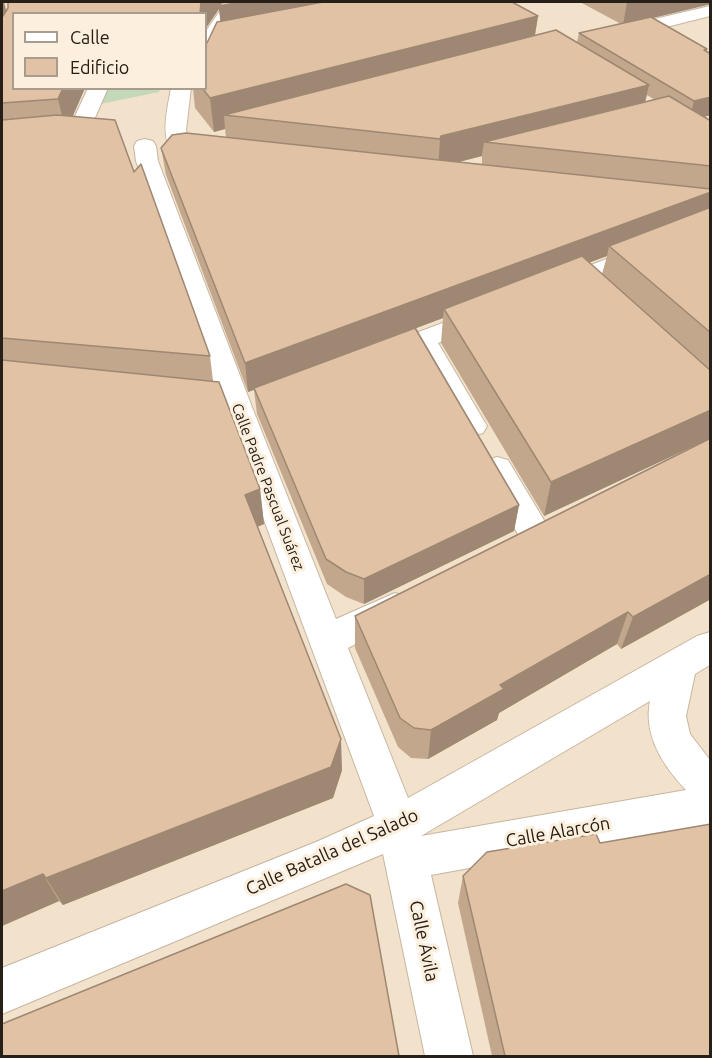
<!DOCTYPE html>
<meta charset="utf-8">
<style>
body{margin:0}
#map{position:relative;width:712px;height:1058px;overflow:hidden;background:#f2e1cb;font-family:Ubuntu,sans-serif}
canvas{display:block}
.frame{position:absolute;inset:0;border:3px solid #262018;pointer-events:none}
.legend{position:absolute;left:12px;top:12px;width:195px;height:78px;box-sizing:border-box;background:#fdefdd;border:2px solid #a79c8e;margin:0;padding:8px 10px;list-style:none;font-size:18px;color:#262018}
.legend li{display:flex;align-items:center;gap:12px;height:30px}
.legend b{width:30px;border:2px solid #a79c8e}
</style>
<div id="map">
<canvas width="712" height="1058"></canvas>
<div class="frame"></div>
<ul class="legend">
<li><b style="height:8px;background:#fff"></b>Calle</li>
<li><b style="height:16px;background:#e2c2a4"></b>Edificio</li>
</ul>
</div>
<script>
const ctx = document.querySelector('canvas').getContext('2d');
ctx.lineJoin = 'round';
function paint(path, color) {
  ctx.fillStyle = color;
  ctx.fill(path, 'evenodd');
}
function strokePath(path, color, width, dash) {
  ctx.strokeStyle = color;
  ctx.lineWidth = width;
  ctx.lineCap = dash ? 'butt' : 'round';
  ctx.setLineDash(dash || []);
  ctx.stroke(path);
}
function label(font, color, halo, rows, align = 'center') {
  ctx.font = font + ' Ubuntu,sans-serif';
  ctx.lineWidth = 6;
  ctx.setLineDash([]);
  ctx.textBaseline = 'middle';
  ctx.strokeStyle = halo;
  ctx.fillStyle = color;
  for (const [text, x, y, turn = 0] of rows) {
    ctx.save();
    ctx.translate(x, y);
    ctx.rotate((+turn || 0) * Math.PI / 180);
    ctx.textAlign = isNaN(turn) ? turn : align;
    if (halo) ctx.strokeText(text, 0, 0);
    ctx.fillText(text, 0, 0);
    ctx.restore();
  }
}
const green = new Path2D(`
 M107,89h53l-1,3 -59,12z`);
const street = new Path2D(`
 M226,2h18l-31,45 -7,2v-18z
 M710,6v10l-91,23 -7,-2 -2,-4 2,-4z
 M88,88h20l-25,57 -8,1 -8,-1 -3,-5z
 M171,88h20l-5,42 6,20 -3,5 -8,2 -8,-2c-13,-20 -6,-44 -2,-67z
 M145,139l8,2 3,5 2,15 94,246 84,212 59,-26 12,4 6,10 -6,10 -59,31 60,150 289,-162 13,-4v33l-15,9 -9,42 4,18 20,26v64l-279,51 42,181h-48l-42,-202 -381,160v-46l314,-126 58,-26 -152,-409 -86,-246 -2,-15 3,-5zM650,701c-7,34 13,65 36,89l-265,46z
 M710,219v15l-145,58 -9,3 -9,-3 -4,-5 4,-5z
 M483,308l9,2 4,6 -4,6 -54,21 49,83 -4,7 -11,3 -11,-3 -45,-81 -36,13 -10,-3 -4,-6 4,-6z
 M497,457l11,3 40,67 5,9 -5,9 -12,4 -12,-4 -43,-77 5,-8z`);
const wall = new Path2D(`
 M2,2h2l2,9 2,-3v-6l530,14 -3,19 42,7 2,-9 42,-9 -41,-22h131v2l-58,14 54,31v3l4,2v61l-8,2 8,4v478l-90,50 -4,-5 -118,69 -2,7 -69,39 -17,-1 -13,-11 -43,-99v-32l349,-175 -160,75 -103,-173 2,-25 -27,10 103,177 -5,26 -150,73 -18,-7 -19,-13 -70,-170 -3,-24 -6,2 -82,-217 -5,-27 65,-11 -1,-8 -11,3 -19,-24 -2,-20h13l15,-67 -2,-12 -13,19v-14h-192l71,74 -13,29 62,55 76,184 3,25 47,108 4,35 -7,3 85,243 -9,28 -270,107 -4,-4 -57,25zM647,95l8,5 -10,2zM482,156v8l-23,-2zM607,256l-5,18 -13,-12z
 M600,843l111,213h-219l-34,-153 5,-27z`);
const shadedWall = new Path2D(`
 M2,2h2l3,12 -5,9z
 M201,2h204l-183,35 -3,-28 -13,19v-14h-6z
 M627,2h84v2l-88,21z
 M538,16l-5,31 -309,68 1,14 -11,3 -4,-34z
 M649,85l-7,30 -158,27 -2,14 -43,11 -1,3 2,-31 1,-3z
 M63,88h22l-19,44 -8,-33z
 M711,97v18l-22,6 5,-20z
 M711,192v19l-102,35 -2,10 -159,60 -4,-7 -1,9 -195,74 -3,-29z
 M711,410v28l-167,78 7,-34z
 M260,489l4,35 -15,6 -4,-35z
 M519,505l-5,26 -150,73v-25z
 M711,574v25l-90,50 12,-32z
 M628,612l-11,32 -118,69 -2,7 -69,39 3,-29 69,-45z
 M341,739l1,31 -9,28 -270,107 -17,-27z
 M43,874l16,27 -57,25v-35z`);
const building = new Path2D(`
 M8,2h193l-1,12h-186v74h49l-5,11 -56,4v-87h1l5,-8z
 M222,2h19l-22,4z
 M323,2h189l26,14 -328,82 -8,-10h4v-43l11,-23z
 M651,17l56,32 -3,1 7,4v43l-17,4 -115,-68z
 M556,30l93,55 -208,51 -1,3 -216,-24z
 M669,96l42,25v45l-227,-24z
 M57,115l58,5 19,52 7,-8 69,192 -208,-18v-218z
 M186,133l525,56v3l-466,171 -84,-215 11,-13z
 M711,207v126l-102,-87z
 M582,256l129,115v39l-160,72 -107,-173z
 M415,328l104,177 -155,74 -18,-7 -20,-13 -72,-171z
 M2,360l217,22 41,107 -15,6 96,244 -10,28 -285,111 -3,-4 -41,17z
 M711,438v136l-78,43 -5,-5 -128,73 4,4 -73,41 -17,-2 -14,-10 -45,-102z
 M711,824v232h-206l-42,-180 24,-24 109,-18 4,9z
 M346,884l24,11 29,161h-397v-32z`);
const streetNames = [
 ["Calle Padre Pascual Suárez",268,487,69]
];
const nearStreetnames = [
 ["Calle Alarcón",558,832,-10],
 ["Calle Batalla del Salado",332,852,-24],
 ["Calle Ávila",424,941,78]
];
paint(green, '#c4d8ba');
strokePath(street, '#c6b6a0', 2);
paint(street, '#fff');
paint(wall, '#c2a78d');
paint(shadedWall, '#9e8873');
paint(building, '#e2c2a4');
strokePath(building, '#9e8873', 1.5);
label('15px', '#262018', '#fdefdd', streetNames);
label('18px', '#262018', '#fdefdd', nearStreetnames);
</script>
